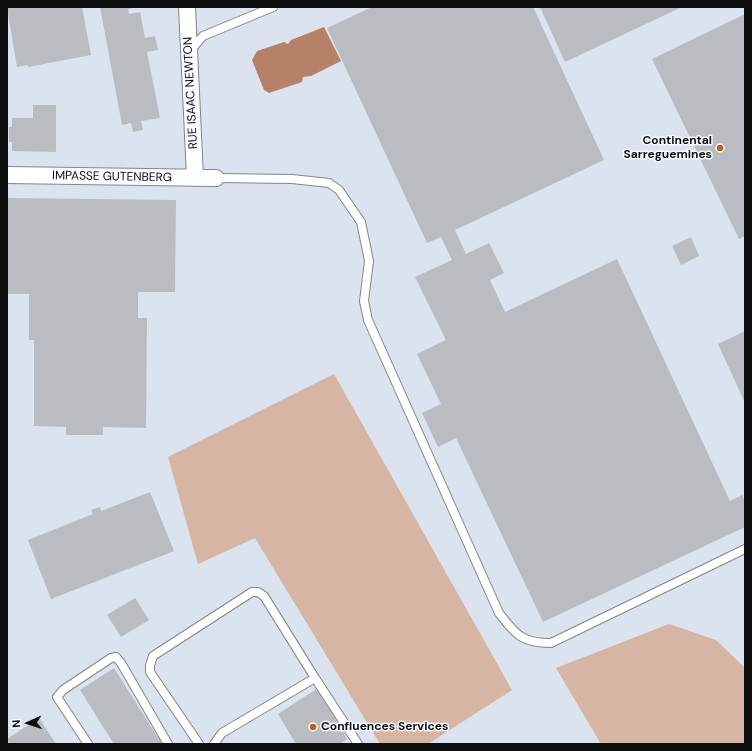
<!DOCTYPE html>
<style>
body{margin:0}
#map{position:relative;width:752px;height:751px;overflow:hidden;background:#e9edf2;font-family:"DM Sans",sans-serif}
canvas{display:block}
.frame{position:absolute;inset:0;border:8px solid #0d0e10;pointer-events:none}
.north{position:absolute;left:8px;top:703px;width:40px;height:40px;-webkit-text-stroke:3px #f7faff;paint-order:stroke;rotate:267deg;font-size:11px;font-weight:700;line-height:16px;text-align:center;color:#0d0e10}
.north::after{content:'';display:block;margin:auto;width:14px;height:18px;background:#0d0e10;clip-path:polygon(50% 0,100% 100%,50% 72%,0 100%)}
</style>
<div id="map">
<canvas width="752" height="751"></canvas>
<div class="frame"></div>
<div class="north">N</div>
</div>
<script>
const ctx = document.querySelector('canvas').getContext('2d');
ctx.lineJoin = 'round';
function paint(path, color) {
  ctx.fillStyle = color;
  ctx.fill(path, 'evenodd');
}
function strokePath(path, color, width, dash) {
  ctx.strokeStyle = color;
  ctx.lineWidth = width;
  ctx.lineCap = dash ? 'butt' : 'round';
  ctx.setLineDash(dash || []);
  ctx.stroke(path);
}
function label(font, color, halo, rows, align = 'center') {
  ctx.font = font + ' "DM Sans",sans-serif';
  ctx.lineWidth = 3;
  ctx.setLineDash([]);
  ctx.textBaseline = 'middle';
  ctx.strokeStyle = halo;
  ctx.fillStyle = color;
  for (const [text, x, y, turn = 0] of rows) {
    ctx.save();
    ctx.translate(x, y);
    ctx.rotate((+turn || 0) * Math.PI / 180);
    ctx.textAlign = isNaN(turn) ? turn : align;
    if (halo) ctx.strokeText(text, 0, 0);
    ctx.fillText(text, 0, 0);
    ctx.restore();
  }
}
const built = new Path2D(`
 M7,7h738v737h-738z`);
const green = new Path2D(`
 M334,374l178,316 -84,54h-48l-125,-206 -57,26 -30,-107z
 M669,624l47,16 29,28v76h-144l-45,-76z`);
const water = new Path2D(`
 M324,27l17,34 -30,15 -8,1 -1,5 -33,11 -5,-3 -12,-30 5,-9 27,-9 4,2 3,-4z`);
const building = new Path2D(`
 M7,7h75l9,48 -63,12v-2l-11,2z
 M100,7h36l-8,2 1,5 11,-2 5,26 10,-2 3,14 -11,2 13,66 -19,3 2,9 -10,2 -2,-9 -9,2z
 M372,7h161l71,153 -149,70 11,24 23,-11 15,30 -14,7 15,32 112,-53 113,242 12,-6 3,6v26l-202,95 -87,-184 -18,9 -16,-34 19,-9 -24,-50 29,-14 -31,-63 37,-17 -11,-23 -14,6 -100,-215z
 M540,7h142l-117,55z
 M745,14v222l-6,3 -87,-180z
 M33,105h23v47l-44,-1v-9h-3v-15h3v-9h21z
 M7,198l169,2 -1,92h-37v26h9l-1,110 -43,-1v8h-37v-8l-32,-1v-86h-5v-46h-22z
 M691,237l8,19 -18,9 -9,-19z
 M745,331v72l-27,-59z
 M150,492l24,59 -123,48 -23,-59 65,-26 -2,-4 9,-3 1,4z
 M135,598l14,22 -28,17 -14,-22z
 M114,668l48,76h-48l-34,-54z
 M318,688l29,51 -7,5h-44l-18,-30z
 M39,718l17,26h-46l-3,-5z`);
const lane = new Path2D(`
 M190,51l13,-15 70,-29
 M216,178l76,1 37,4 10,7 22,32 8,39 -5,40 4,19 131,293c17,22 23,30 52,30l194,-94
 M315,678l43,66
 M88,744l-31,-47 6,-7 48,-32 5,-1 5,6 47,81
 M199,744l-49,-72v-7l3,-9 99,-64h6l6,4 51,82 -93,55 -8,11`);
const street = new Path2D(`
 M187,7l8,171
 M7,175l209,3`);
const markers = [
 [720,148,4,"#c05f20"],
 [313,727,4,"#c05f20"]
];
const streetNames = [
 ["RUE ISAAC NEWTON",191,93,-93],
 ["IMPASSE GUTENBERG",112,177,1]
];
const poiNames = [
 ["Continental",712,141],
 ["Sarreguemines",712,155],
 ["Confluences Services",321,727,"left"]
];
paint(built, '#dae3ee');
paint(green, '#d6b5a4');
paint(water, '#b58268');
paint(building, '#b9bdc2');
strokePath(lane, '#82868b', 10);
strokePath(street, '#82868b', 18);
strokePath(lane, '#fff', 8);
strokePath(street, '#fff', 16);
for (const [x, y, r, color] of markers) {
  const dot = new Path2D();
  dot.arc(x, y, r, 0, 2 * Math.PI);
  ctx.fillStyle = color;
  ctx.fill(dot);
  strokePath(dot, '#f7faff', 1.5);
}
label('12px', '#0d0e10', '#f7faff', streetNames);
label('bold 12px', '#0d0e10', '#f7faff', poiNames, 'right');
</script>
